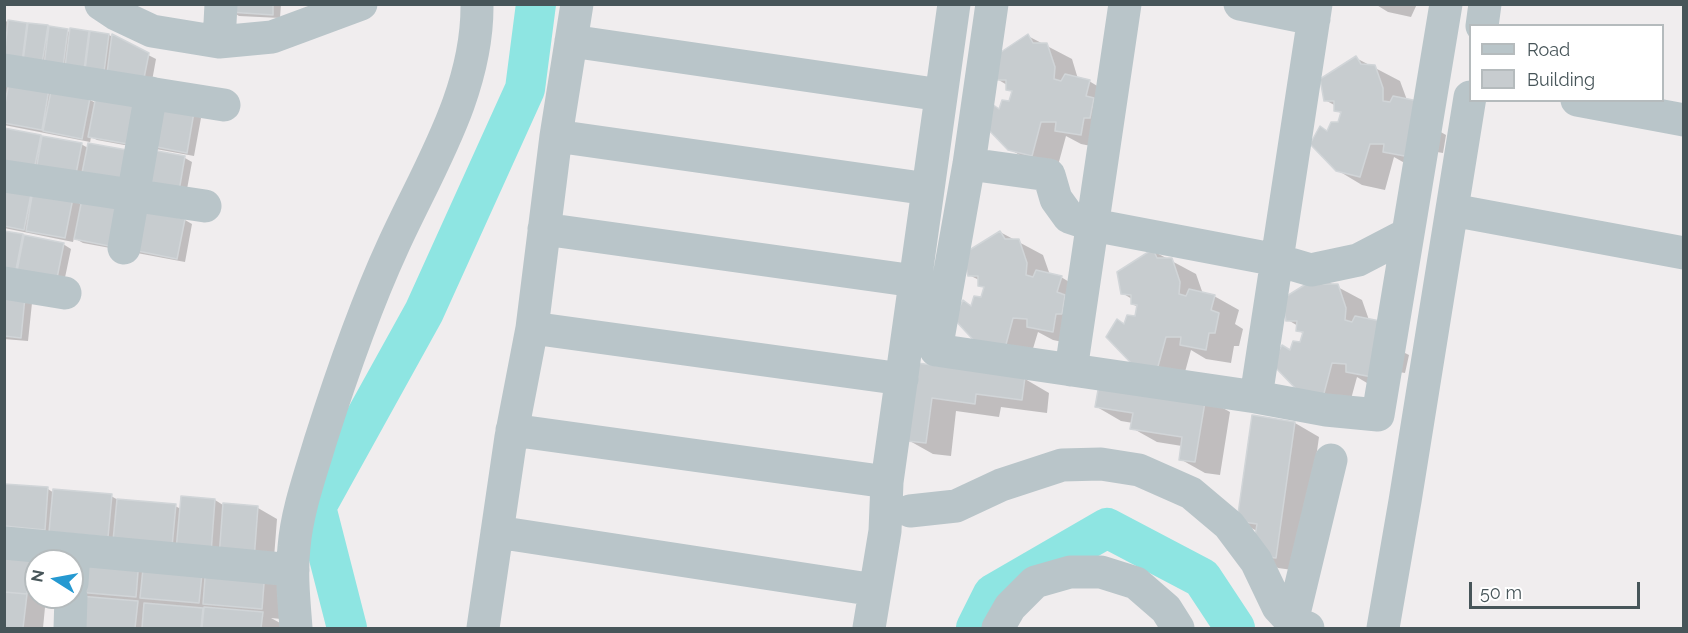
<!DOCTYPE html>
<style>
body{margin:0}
#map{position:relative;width:1688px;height:633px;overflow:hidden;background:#f0edee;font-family:Raleway,sans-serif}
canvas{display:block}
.frame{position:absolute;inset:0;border:6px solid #475559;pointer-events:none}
.legend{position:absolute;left:1469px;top:24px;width:195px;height:78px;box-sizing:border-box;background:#fff;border:2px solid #b5bbbd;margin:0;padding:8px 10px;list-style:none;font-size:18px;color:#475559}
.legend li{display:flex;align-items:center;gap:12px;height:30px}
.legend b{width:30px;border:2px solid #b5bbbd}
.north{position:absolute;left:24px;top:549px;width:60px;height:60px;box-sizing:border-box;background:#fff;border:2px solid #b5bbbd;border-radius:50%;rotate:281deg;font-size:16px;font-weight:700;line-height:24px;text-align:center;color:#475559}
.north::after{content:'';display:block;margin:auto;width:21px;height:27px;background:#2599d1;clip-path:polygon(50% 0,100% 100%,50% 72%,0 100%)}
.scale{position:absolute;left:1469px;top:582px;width:171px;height:27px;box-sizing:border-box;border:3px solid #475559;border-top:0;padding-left:8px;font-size:18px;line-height:21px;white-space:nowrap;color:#475559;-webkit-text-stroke:4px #fff;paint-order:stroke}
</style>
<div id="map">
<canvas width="1688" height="633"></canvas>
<div class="frame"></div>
<ul class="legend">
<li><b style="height:8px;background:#b9c5c9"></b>Road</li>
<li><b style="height:16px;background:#c7cccf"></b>Building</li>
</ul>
<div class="north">N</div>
<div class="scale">50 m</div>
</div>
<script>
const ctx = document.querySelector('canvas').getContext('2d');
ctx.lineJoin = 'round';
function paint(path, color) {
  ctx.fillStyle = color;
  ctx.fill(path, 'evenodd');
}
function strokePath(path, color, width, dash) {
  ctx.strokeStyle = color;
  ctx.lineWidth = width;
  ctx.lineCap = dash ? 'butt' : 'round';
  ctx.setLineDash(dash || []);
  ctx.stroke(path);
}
const shadow = new Path2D(`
 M231,4h50l-1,14 -41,-2 -8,-5z
 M1375,4h42l-6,13 -23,-5z
 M4,21l67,11v-2l38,5 47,24 -4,22 -148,-24z
 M1028,36l44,23 6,20 11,2 25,15 -8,53 -25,-5 -15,-8 -9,33 -23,-6 -25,-14 -9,-38 11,-9 2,-10 -6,-3v-4l-10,-6z
 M1356,58l44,23 7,19 32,31 7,4 -3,18 -6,-1 -27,14 -16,-9 -9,33 -23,-5 -25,-15 -9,-38 11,-8 3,-10 -6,-4v-4l-11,-6z
 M4,83l86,17 6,3 39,44 -38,-7 -6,-3 -8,46 -79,-11 37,-36 40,8 7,4 2,-6 -86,-17z
 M194,114l7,4 -7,38 -38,-7z
 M185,158l7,4 -7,38 -38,-7z
 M4,186l68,13 10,6 39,45 -38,-7 -9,-5 -1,4 -69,-14z
 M138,211l47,9 7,4 -7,38 -48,-9z
 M1000,232l43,23 7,20 11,2 25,15 -9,53 -24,-5 -15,-8 -10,33 -48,-20 -8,-38 10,-8 3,-11 -6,-3v-5l-10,-5z
 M22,236l41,8 8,5 -8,38 -59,-12z
 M1153,251l43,23 7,20 11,2 25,14 -4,14 8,5 -4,17h-5l-3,17 -25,-4 -15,-9 -9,33 -49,-20 -8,-38 11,-8 2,-10 -6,-3v-5l-10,-6z
 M1319,277l43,23 7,20 32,31 8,4 -4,18 -6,-1 -27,14 -15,-9 -9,33 -23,-5 -34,-53 10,-8 3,-10 -6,-4v-4l-10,-6z
 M4,297l28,6 -4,38 -24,-2z
 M918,364l107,15 24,14 -2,20 -46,-6 -2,10 -43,-6 -5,45 -18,-2 -25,-14z
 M1205,398l25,14 -10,63 -15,-2 -25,-14 2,-13 -25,-4 -25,-14 1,-5 -12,-2 -24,-14z
 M1295,423l24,14 -19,134 -22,-3 -24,-14 3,-23 -19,-10z
 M4,485l44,4 6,4 57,3 9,5 55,5 6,3 34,-9 8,5 35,3 19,11 -4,52 11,12 -3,36 -10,-1 11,6 -1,4h-204l14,-29 -12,-8 55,-39 -130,-18z
 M4,550l32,11v36h10l-3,31h-39z`);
const river = new Path2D(`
 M347,628l-31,-121 108,-195 101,-223 11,-85
 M976,628l17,-34 114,-66 95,50 33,50`);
const building = new Path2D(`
 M230,4h43v11l-44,-3z
 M8,20l19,3 -5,39 -18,-2z
 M28,23l20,2 -6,39 -19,-3z
 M49,26l19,3 -5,38 -19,-2z
 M70,28l19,3 -5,39 -19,-3z
 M90,31l19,3 -5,38 -19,-2z
 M112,34l37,19 -5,25 -37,-5z
 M1028,34l5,9h14l8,24 -1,12 7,2 4,-7 25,6 -4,16 8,2 -4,20h-6l-3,17 -26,-4 1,-9h-15l-9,34 -24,-6 -26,-27 10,-19 7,5 3,-9 7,1 3,-10 -6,-1v-10h-10l-4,-22z
 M1356,56l5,8 14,1 8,23v13l7,1 3,-6 25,5 -8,56 -27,-5 1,-8h-14l-10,33 -24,-6 -26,-27 10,-18 7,5 4,-9h7l3,-10 -7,-1v-10h-10l-4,-22z
 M9,82l40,7 -7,41 -38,-7v-14z
 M51,91l39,7 -8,41 -39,-8z
 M96,96l39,7 -7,41 -40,-7z
 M155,104l39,8 -7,41 -40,-8z
 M4,128l37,7 -8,40 -29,-5z
 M42,136l40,7 -8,41 -39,-8z
 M88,143l39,7 -7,41 -40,-8z
 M146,149l39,7 -7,41 -40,-8z
 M4,184l28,5 -8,41 -20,-4z
 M33,190l40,8 -8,40 -39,-7z
 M82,199l40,8 -8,40 -40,-8z
 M137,209l48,10 -8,40 -49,-10z
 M4,231l19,3 -8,41 -11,-2z
 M1000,231l5,8h14l8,24 -1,12 7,2 3,-7 26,6 -5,16 8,3 -3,19h-6l-3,18 -26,-5v-8l-14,-1 -9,34 -25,-6 -25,-27 9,-19 8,6 3,-10 7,1 3,-10 -6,-1v-10h-10l-5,-22z
 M24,235l40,8 -8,40 -40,-7z
 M1153,249l4,9h15l8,24 -1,12 7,2 3,-7 26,6 -4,15 8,3 -4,20h-6l-3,17 -26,-5 1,-8h-15l-9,33 -25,-6 -26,-27 11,-18 7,5 3,-9 8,1 2,-11 -6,-1v-9l-10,-1 -4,-22z
 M1319,276l4,8h15l8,24 -1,12 7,2 3,-6 25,5 -8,56 -26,-5v-8l-14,-1 -9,34 -25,-6 -26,-27 10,-19 8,5 3,-9 7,1 3,-10 -7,-1 1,-10h-11l-4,-22z
 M4,295l21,2 -4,41 -17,-2z
 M917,363l108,14 -3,23 -46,-6 -1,10 -43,-6 -6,45 -19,-2z
 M1100,379l106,17 -11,66 -16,-2 3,-23 -52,-8 3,-16 -38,-6z
 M1252,415l43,7 -19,136 -24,-3 5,-31 -20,-3z
 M4,484l44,3 -3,43 -41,-4z
 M53,489l59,5 -4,43 -59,-5z
 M181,496l34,3 -4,54 -35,-3z
 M117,499l59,5 -4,43 -59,-6z
 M223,503l35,3 -4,54 -35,-2z
 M4,549l27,2 -4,43 -23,-2z
 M80,554l59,5 -3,38 -59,-5z
 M144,559l59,5 -4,39 -59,-5z
 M206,565l59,5 -3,39 -59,-5z
 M4,592l23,2 -4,34h-19z
 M79,596l59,5 -3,27h-59z
 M144,603l59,5 -2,20h-59z
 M204,607l59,5 -2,16h-59z`);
const minor = new Path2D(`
 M101,4l15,10 36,17 67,11 53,-5 89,-33
 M992,4l-23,160 -33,186 320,47 70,13 52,5 68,-411
 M1240,4l74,15
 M1482,26l3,-22
 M571,41l370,54
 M219,42l2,-38
 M4,70l220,35
 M1577,100l107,20
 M556,136l372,53
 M969,164l80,11 7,24 13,18 24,8 184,35 34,10 47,-10 50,-26
 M4,176l201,30
 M1452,210l232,43
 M544,229l371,52
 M124,248l27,-155
 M4,283l61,10
 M532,328l370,51
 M1071,370l54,-366
 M1256,397l60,-393
 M512,430l375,52
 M910,511l46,-5 45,-21 61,-20 39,-1 38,6 52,23 38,32 27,36 22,46 14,15 16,6
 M497,532l378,58
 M4,543l289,27
 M72,583l2,-33
 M1292,622l39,-162
 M70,628l1,-31
 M296,628c-2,-27 -5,-54 -2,-81 3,-36 16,-71 26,-105 21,-66 44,-133 73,-196 35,-77 85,-154 84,-242
 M483,628l28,-191 21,-109 24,-192 21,-132
 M869,628l16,-97 2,-49 67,-478
 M998,628l12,-21 25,-25 35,-10h31l35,11 30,26 12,19
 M1383,628l22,-127 65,-404`);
paint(shadow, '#0003');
strokePath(river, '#8ee5e2', 40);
paint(building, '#c7cccf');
strokePath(building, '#d1d5d8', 1.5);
strokePath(minor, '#b9c5c9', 33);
</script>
